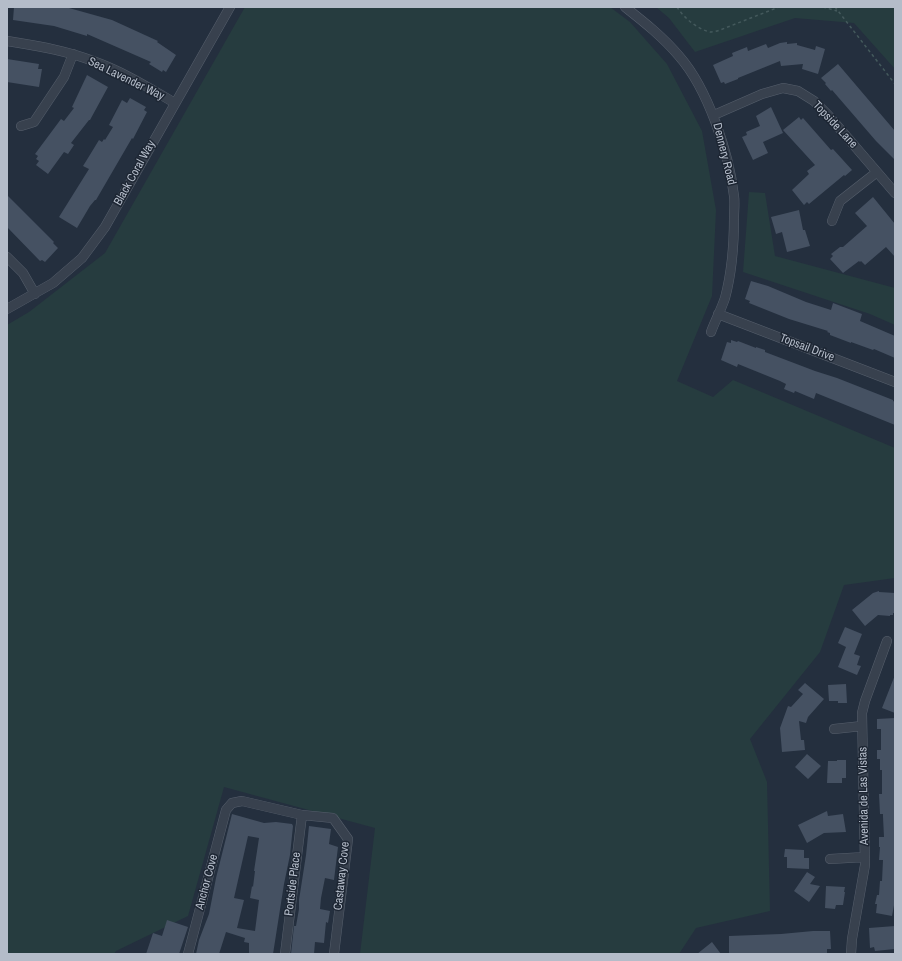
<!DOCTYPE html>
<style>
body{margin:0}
#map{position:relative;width:902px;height:961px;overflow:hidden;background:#242f3e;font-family:"Archivo Narrow",sans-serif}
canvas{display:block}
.frame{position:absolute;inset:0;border:8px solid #b4bcc9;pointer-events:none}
</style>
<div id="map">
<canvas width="902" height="961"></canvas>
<div class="frame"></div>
</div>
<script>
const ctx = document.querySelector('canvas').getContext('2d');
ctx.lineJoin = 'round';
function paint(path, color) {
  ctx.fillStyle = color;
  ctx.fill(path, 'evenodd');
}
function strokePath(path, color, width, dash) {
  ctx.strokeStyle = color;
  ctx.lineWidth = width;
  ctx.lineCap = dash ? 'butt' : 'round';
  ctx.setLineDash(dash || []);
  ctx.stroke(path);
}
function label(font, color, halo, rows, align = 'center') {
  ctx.font = font + ' "Archivo Narrow",sans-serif';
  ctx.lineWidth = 3;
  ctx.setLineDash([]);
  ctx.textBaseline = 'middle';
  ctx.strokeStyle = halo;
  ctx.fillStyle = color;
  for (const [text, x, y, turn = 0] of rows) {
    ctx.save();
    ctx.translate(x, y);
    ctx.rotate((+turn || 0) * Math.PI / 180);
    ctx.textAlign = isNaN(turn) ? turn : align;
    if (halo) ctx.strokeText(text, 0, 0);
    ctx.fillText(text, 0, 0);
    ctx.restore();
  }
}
const green = new Path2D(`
 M245,7h365l20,15 37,42 35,67 14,79 -4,86 -35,85 36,16 20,-17 162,68v130l-51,7 -24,67 -70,87 17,43 3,129 -74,17 -17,26h-319l15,-126 -151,-41 -36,129 -72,35 -2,3h-107v-629l22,-13 76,-59z
 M656,7h239v62l-41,-46 -59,-5 -100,34 -26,-34z
 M749,192l16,1 10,63 120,32v37l-25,-11 -127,-42z`);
const building = new Path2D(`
 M14,7h55v1l43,12 46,21 -1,1 19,13 -10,17 -3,-2 -1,2 -13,-8 2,-2 -64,-28v2l-33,-10 -41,-6z
 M787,42v2l10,-1v2l18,5 1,-4 9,3 -7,25 -16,-5 1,-5 -22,2 -1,-5 -42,17v1l-13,5 -1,-2 -3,1 -8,-18 20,-9 -1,-3 15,-6 1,4 18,-7 2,4 12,-5z
 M7,59l32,5 -1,5h4l-3,18 -32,-5z
 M838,64l57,67v29l-19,-19 -44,-51 -1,1 -6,-7 1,-1 -5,-5z
 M87,75l21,12 -18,33h-1l-18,23 3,2 -6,9 -4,-2 -16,22 -12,-9 3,-4 -3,-2 2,-3 -3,-2 26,-35 3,2 10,-13 -2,-1z
 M130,98l16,9 -2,3 3,2 -14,27 -1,-1 -36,62h-1l-5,6 -13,22 -18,-11 30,-48 -6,-3 5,-8 11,-18 3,2 2,-3 1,1 8,-13 -4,-2 13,-25 5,3z
 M771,107l12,26 -20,9 5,11 -15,7 -11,-23 5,-2 -1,-3 14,-6 -4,-10z
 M799,117l2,3 2,-2 28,32 2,-1 19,21 -7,6 -1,-1 -6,5 -29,24 -2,-2 -3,3 -12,-15 17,-16 -2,-3 8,-6 -32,-35z
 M7,195l47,47 -1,1 5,5 -13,14 -3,-2 -2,1 -33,-34z
 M873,197l22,27v33l-9,-10 -21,18 -4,-4 -1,1 -1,-1 -16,12 -13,-14 3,-3 -2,-2 9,-7h3l24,-21 -12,-13z
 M799,210l4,20h2l5,16 -23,6 -5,-20 -6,2 -5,-17z
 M751,281l17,5 38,16 25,8 2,-7 29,11 -2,7 35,15v22l-21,-9 -1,1 -22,-8v1l-21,-8v-2l-3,-1 1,-1 -39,-12 -40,-16 1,-2 -5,-2z
 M731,340l6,2 1,-1 18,7v-1l9,3v2l50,19 22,7 56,22v1l2,1v23l-79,-32 -2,6 -19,-8 -1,2 -10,-4 2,-5 -6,-3 -42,-17 -1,3 -16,-7 6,-18 4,1z
 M879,591v1l16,1v20h-2v2h-3v1l-12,-1 -13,11 -13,-16 21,-17z
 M845,627l17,7 -8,20 6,2 -3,9 4,1 -4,9 -19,-8 8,-20 -8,-4z
 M895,675v38l-13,-5z
 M805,683l19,16 -16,18 -2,6 -7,-2 2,19h3l1,10 -23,2 -2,-24 8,-22 3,1 12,-13 -5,-4z
 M846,684l1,19h-9v-2h-9l-1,-16z
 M895,718v182l-3,16 -16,-3 1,-9h-2l2,-9h2l1,-14h2l1,-21h-4l1,-13h-1v-10h5l-1,-20v-3h-3l-1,-20h3v-24h-2v-11h-3v-9h4v-21h-4v-10z
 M807,754l14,12 -13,13 -13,-12z
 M837,760h9v18h-4v5h-15l1,-22h9z
 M827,811l1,5 15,-2 3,18 -22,1 -17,10 -9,-18z
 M232,814l32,9 12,-1 16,2 1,2 -3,29 -6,29 -11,70h-24v-11l-5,-1 1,-4 -19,-6 -7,22h-23l3,-14 10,-26 7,-36zM248,836l11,2 -5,33h1l-2,16 -1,-1 -2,12 9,2 -4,31 -18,-3 7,-28 -10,-2z
 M309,826l22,3 -2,15 9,3 -4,33 -9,-2 -4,20 -1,11 10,2 -2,12 -2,-1 -2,21 -9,-1 -1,12h-23l3,-28h2l3,-17v-9l7,-45z
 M785,849l19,1v8h5v11l-22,-1v-11h-3z
 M807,872l8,5 -5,7 10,2 -11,16 -15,-11z
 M826,886l19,1 -1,5h1l-2,13h-7l-1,4 -10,-1z
 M167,920l21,7 -9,27h-33l7,-21 9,3z
 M895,926v23l-20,2 -1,-4 -4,1 -1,-20z
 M813,931h17l1,18h-4v5h-98v-18l52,-2z
 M712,942l9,12h-24z`);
const path = new Path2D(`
 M677,7c7,11 20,22 33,25 3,0 7,-1 10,-2l59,-23
 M823,7l14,4
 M835,7l60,77`);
const minor = new Path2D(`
 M625,7c19,15 38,30 54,49 29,33 50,97 55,140 1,7 0,14 0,21 0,27 -2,55 -9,81 -4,12 -10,23 -14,34
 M7,41c30,5 58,9 86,20 29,10 56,27 82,42
 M714,115l48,-21 21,-6 15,3 16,10 14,14 67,78
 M21,126l13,-4 30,-45 9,-23
 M832,221l8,-20 37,-29
 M7,257l16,16 12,21
 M7,309l46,-26 29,-25 23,-31 125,-220
 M718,314l177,68
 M834,729l28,-3
 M830,859l35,-2
 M188,954l38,-144 6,-7 10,-2 60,14 31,3 15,21 -14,115
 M285,954l17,-139
 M851,954l1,-15 13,-74 -3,-152 3,-12 22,-60`);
const streetNames = [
 ["Sea Lavender Way",126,79,26],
 ["Topside Lane",835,125,47],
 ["Dennery Road",724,154,76],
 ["Black Coral Way",135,173,-61],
 ["Topsail Drive",807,348,21],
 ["Avenida de Las Vistas",864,796,-91],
 ["Castaway Cove",342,876,-84],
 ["Anchor Cove",207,882,-75],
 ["Portside Place",293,884,-83]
];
paint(green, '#263c3f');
paint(building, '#455162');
strokePath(minor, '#565f6c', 10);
strokePath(path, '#44595c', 1.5, [3, 3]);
strokePath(minor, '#38414e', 9);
label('12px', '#b4bcc9', '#1d2633', streetNames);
</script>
